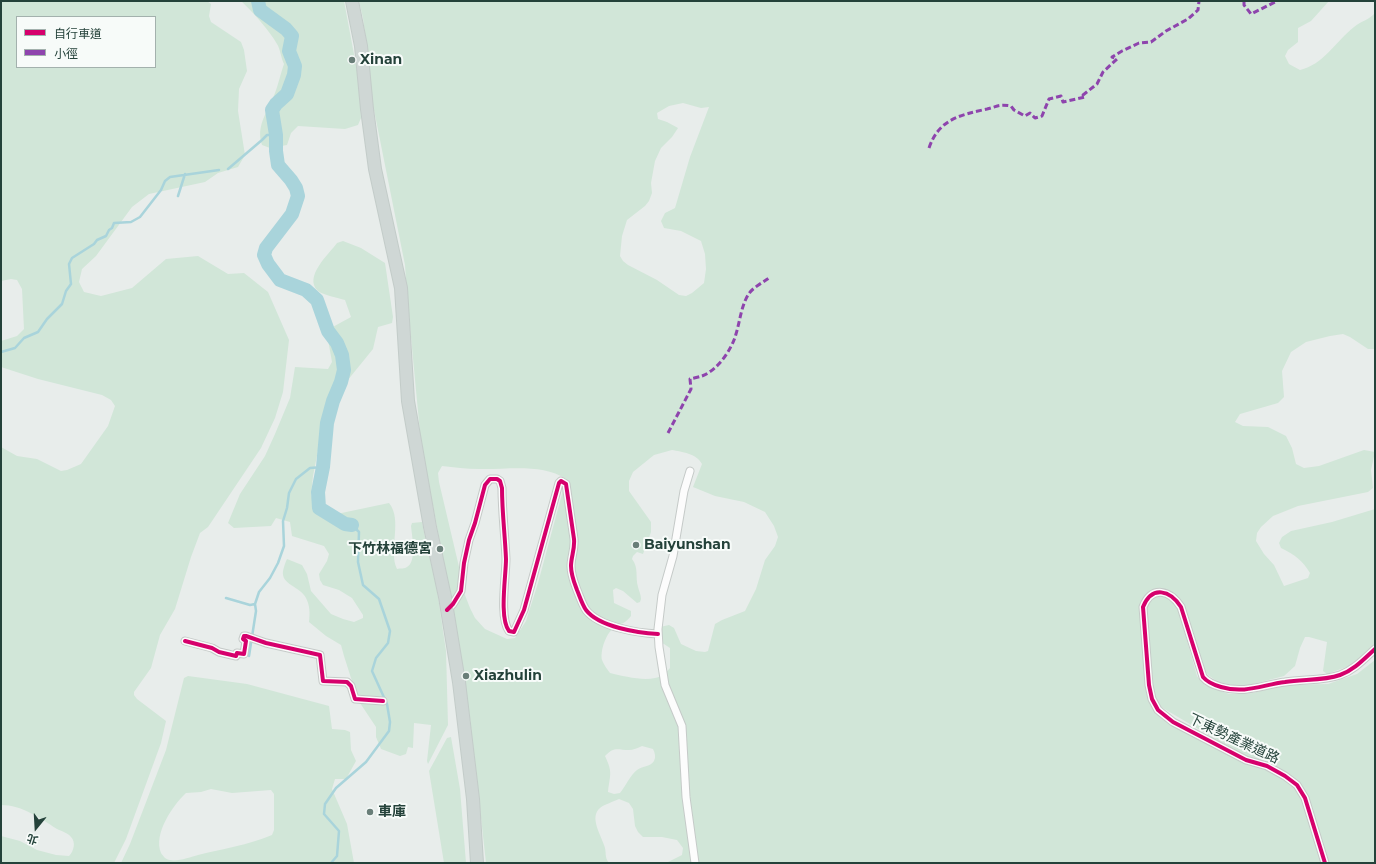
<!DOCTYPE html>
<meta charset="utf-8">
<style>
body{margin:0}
#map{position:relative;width:1376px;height:864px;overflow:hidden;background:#e8edeb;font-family:Montserrat,"Noto Sans TC",sans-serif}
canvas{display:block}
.frame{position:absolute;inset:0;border:2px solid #24423a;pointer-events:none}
.legend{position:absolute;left:16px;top:16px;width:140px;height:52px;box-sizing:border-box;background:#f7fbf9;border:1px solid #a3b1ad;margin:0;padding:5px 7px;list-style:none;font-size:12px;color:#24423a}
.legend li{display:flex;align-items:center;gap:8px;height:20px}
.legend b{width:20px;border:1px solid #a3b1ad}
.north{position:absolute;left:16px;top:808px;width:40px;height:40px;-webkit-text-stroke:3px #f7fbf9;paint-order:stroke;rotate:198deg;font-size:11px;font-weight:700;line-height:16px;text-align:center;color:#24423a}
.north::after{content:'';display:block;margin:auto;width:14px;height:18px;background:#24423a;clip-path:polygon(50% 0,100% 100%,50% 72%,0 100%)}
</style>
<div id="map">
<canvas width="1376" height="864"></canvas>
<div class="frame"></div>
<ul class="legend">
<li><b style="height:5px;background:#d6006c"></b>自行車道</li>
<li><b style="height:5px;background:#8e44ad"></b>小徑</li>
</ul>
<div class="north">北</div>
</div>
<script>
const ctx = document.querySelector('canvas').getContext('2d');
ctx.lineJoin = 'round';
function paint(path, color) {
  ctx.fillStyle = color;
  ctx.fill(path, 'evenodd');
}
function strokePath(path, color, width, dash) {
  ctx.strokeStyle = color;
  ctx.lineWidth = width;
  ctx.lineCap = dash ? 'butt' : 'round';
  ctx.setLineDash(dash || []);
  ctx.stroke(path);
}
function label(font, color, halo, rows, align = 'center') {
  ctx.font = font + ' Montserrat,"Noto Sans TC",sans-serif';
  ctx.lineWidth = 4;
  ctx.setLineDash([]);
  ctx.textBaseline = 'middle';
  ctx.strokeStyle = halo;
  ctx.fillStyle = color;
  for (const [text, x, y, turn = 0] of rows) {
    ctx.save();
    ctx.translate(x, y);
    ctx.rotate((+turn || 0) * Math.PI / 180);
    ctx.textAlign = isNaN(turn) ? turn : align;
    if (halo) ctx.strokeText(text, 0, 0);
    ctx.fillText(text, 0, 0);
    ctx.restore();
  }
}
const green = new Path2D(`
 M1,1h206l4,3 -2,12 2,6 30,20 3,8 3,21 -8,18 -1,22 7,44 -7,12 -20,6 -13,9 -56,12 -17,13 -36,49 -14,13 -3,13 5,10 17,4 31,-8 34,-29 32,-3 30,18 16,-1 24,19 21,48 -6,52 -8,26 -14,30 -53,79 -8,6 -9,24 -16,52 -15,26 -9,33 -17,24v3l3,4 29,22 -5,22 -35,96 -12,24h-113v-27l19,5 17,9 19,5 13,1c5,-5 7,-14 2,-19 -3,-4 -10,-6 -14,-8 -17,-11 -35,-24 -56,-24v-358l16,9 20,3 24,12 6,-1 14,-6 27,-38 7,-20 -4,-6 -9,-5 -64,-16 -37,-12v-26l16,-5 7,-7 -2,-40 -5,-9 -6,-1 -10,2zM17,17h138v50h-138z
 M241,1h103l15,80 2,37 -3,7 -13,4 -47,-3 -7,7 -4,12 -17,3 -8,-3c-6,-18 4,-31 11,-47 5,-11 7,-23 11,-34 -3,-6 -4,-16 -7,-20 -8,-14 -24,-32 -36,-43z
 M359,1h970l-18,20 -13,7v14l-10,8 -3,6 4,8 11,6c23,-5 36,-29 54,-43 7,-6 15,-7 21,-14v336h-7l-18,-12 -7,-3 -13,2 -24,6 -15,10 -9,19 2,26 -6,6 -38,11 -5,8 8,4 25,1 18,9 6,12 4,16 8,4 15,-2 45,-16 11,2 -4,18 2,18 -5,4 -70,14 -25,10 -12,11 -4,6 -1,8 8,13 10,11 10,21 24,-8 2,-5c-8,-13 -15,-18 -29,-25l-2,-5 3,-6 9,-6 41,-9 43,-13v135l-23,21 -25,9 -4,-3 4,-29 -18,-5h-4l-5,11 -5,18 -11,10 -42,11 -24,-5 -10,-7 -6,-7 -20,-64 -5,-7 -7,-5h-18l-5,2 -4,5 -2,9 7,49v41l9,14 108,55 29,20 9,14 18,62h-655l16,-8 1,-7 -6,-8 -15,-3h-19l-5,-5 -3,-6 -2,-17 -4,-6 -10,-4c-6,3 -14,5 -19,9 -11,9 1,27 4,37 3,7 0,12 5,18h-123l-16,-145 -22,-134 -27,-141 -14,-148 -2,-30 -32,-160 -10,-87zM683,103l18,5 8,-1 -19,50 -15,51 -10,5 -4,8 3,7 17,3 20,10 4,13 1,15 -2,14 -12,10 -6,3 -7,-1 -22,-15 -29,-15 -5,-4 -3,-5 2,-20 5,-16 18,-14 4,-5 3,-8 -1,-10 4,-22 6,-13 11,-11 6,-9 -11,-6 -9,-3 -1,-6 12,-7zM672,450c10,2 24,3 30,14l-9,23 22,9 29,6 21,10 9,14 4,11 -3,9 -10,14 -9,29 -11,22 -23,9 -7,4 -7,27 -3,1 -9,-1 -15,-7 -7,-16 -5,-3 -9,2 1,15 9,6v20c-4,5 -9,9 -15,10 -13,3 -32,-2 -45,-5 -3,-4 -6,-8 -8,-13 -2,-9 4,-27 12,-32 7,-5 11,-4 17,-12v-5l-17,-8 -1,-13 3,-2 7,3 14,12 3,-1 1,-3c0,-4 -2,-8 -3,-12 -3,-11 1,-19 -6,-28l1,-3 4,-4 6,2 8,-22v-10l-22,-31v-10l4,-9 21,-17zM442,466c12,1 24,3 37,3 27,1 63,-6 87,10l-28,104 -12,38 -11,17 -8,1 -22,-10 -10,-11 -5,-10 -7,-18 -3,-19 -21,-89 -1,-9zM642,746l11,3c2,4 3,8 1,12 -4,6 -12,5 -17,9 -6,4 -12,17 -17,23l-6,1 -6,-2c2,-18 5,-19 -3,-36 9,-10 13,-6 24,-6 4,0 9,-2 13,-4z
 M343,241l18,7 24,15 8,54 -1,6 -14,4 -5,22 -26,32 -12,22 -13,27 -9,46 -2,19 8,19 13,1 57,-12c14,17 -1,47 8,66 3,-1 8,0 10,-2 10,-5 5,-31 4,-41l1,-3 10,-1 5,25 6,16 13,88 2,74 -20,39 -1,-3 4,-36 -17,-2 -1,25 -5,-1 -2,7 -6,2 -19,-7 -5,-12v-10l-18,-27 -14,-44 -3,-11 -15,-9 -17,-14c1,-9 1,-16 -3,-24 -6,-12 -25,-13 -23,-27 1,-4 2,-8 4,-12l15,6 5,9 4,17 20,23 12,5 11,3 9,-4v-3l-11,-17 -13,-8 -16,-5 -3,-5 -1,-6 8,-13 2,-7 -5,-8 -32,-10 -2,-14 -14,-4 -5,8 -37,2 -6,-5 12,-29 25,-38 10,-22 15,-36 5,-31 33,2 4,-7 -5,-28 2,-5 22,-12 -6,-17c-7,-2 -22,-5 -27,-9 -15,-14 11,-37 19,-48z
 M1162,595l9,3 7,10 19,68 8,9 24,9h19l37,-9 43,-1 29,-10 18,-14v203h-48l-27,-79 -32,-22 -22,-5 -85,-50 -7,-11 -8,-91 8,-9z
 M188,676l59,8 82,22 3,23 13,1 5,2 1,18 5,11 -10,18h-11l-3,10 15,35 7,39h-233l9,-19 36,-94 18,-72zM211,789l21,4 39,-3 3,4v36l-2,5c-24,10 -50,14 -74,20 -7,2 -21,7 -28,5 -4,0 -7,-4 -9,-7 -8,-19 12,-48 25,-60l15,-1z
 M451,737l9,52 6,74h-22l-15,-92 18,-33z`);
const stream = new Path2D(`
 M228,169l34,-29 5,-5h9
 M178,196l7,-22
 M1,352l14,-4 9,-10 14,-6 9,-13 15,-15 4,-13 5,-7 -2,-20 3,-6 22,-14 3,-4 9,-4 3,-6 3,-2 2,-5 17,-1 9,-5 21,-27 4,-9 5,-4 49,-7
 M226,598l24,7 5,-1
 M249,656l7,-45 -1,-7 4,-12 11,-14 8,-15 6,-17 -1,-25 4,-13 2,-15 7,-14 14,-11 13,-1
 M331,863l6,-7 2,-25 -15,-17 1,-10 11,-16 30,-26 23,-31 1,-9 -3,-18 -15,-33 4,-13 12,-15 2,-12 -11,-32 -16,-14 -5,-23 1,-30 -7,-7`);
const river = new Path2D(`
 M258,1l2,9 26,19 6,7 -3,15 6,15 -1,9 -7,19 -11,10 -4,6 4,25v16l2,14 13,15 5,8 2,8 -6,18 -26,34 -2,7 4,9 12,16 26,10 11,10 11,31 9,12 5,12 2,15 -3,12 -8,19 -6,22 -4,44 -5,25 1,16 26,16 7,1`);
const street = new Path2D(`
 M690,471l-6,20 -11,65 -11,39 -4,34 1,18 6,38 17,41 4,71 9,66
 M447,610l6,-6 8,-13 3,-28 5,-23 6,-17 10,-38 5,-6h7l3,2 2,7c0,24 3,47 4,71 0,17 -7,59 3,72l5,1 10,-22 35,-127 2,-2 5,3 8,55c1,10 -3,18 -3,27 0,9 3,16 6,24 3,7 5,14 9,20 13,17 52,23 72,24
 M185,641l27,7 7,4 17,4 1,-3 7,1 2,-13 -3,-2 1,-3h2l20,7 54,12 3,26 24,1 4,4 4,13 28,2
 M1325,863l-20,-65 -8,-13 -12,-9 -18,-10 -21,-6 -73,-38 -15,-12 -6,-11 -3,-14 -6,-78c9,-22 27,-17 38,0l22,70c5,6 11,8 18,10 24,7 41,-2 64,-5 18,-3 38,-1 55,-7 14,-5 24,-16 35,-26`);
const primary = new Path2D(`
 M352,1l9,45 6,63 8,60 26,119 7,113 22,126 15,70 14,85 14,117 4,64`);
const quiet = new Path2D(`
 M1244,1v4l7,9 26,-13
 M929,148c10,-29 31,-33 58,-39 12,-3 11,-5 24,-3l3,4 11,6 5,-3 5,5 7,-2 7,-17 12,-3 2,6 22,-5 -2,-2 14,-11 6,-12 14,-13 -5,-2 10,-6 17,-8 12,-1 15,-11 22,-12 10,-9 1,-9
 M668,433l23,-44 -1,-10c4,-1 9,-2 12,-3 16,-6 30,-27 34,-42 4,-13 5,-27 12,-39 4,-7 14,-12 21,-17`);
const cycleway = new Path2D(`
 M447,610l6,-6 8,-13 3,-28 5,-23 6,-17 10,-38 5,-6h7l3,2 2,7c0,24 3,47 4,71 0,17 -7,59 3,72l5,1 10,-22 35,-127 2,-2 5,3 8,55c1,10 -3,18 -3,27 0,9 3,16 6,24 3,7 5,14 9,20 13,17 52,23 72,24
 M185,641l27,7 7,4 17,4 1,-3 7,1 2,-13 -3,-2 1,-3h2l20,7 54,12 3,26 24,1 4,4 4,13 28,2
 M1325,863l-20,-65 -8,-13 -12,-9 -18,-10 -21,-6 -73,-38 -15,-12 -6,-11 -3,-14 -6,-78c9,-22 27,-17 38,0l22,70c5,6 11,8 18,10 24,7 41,-2 64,-5 18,-3 38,-1 55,-7 14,-5 24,-16 35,-26`);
const markers = [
 [352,60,4,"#697e78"],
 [636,545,4,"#697e78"],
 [440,549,4,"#697e78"],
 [466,676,4,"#697e78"],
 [370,812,4,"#697e78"]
];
const poiNames = [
 ["Xinan",360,60],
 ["Baiyunshan",644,545],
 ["下竹林福德宮",432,549,"right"],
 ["Xiazhulin",474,676],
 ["車庫",378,812]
];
const streetNames = [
 ["下東勢產業道路",1234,739,25]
];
paint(green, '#d1e6d8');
strokePath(stream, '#a9d4db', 2.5);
strokePath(river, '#a9d4db', 14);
strokePath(street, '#c5cac8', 9);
strokePath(primary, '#c3ccc9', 14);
strokePath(street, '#fcfcfc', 7);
strokePath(primary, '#cfd7d5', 12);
strokePath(quiet, '#8e44ad', 3, [6, 3]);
strokePath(cycleway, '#d6006c', 4);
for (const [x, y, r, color] of markers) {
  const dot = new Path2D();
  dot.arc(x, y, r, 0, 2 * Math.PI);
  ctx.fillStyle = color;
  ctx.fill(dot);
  strokePath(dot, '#f7fbf9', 1.5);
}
label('bold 14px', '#24423a', '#f7fbf9', poiNames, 'left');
label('14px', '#24423a', '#f7fbf9', streetNames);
</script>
